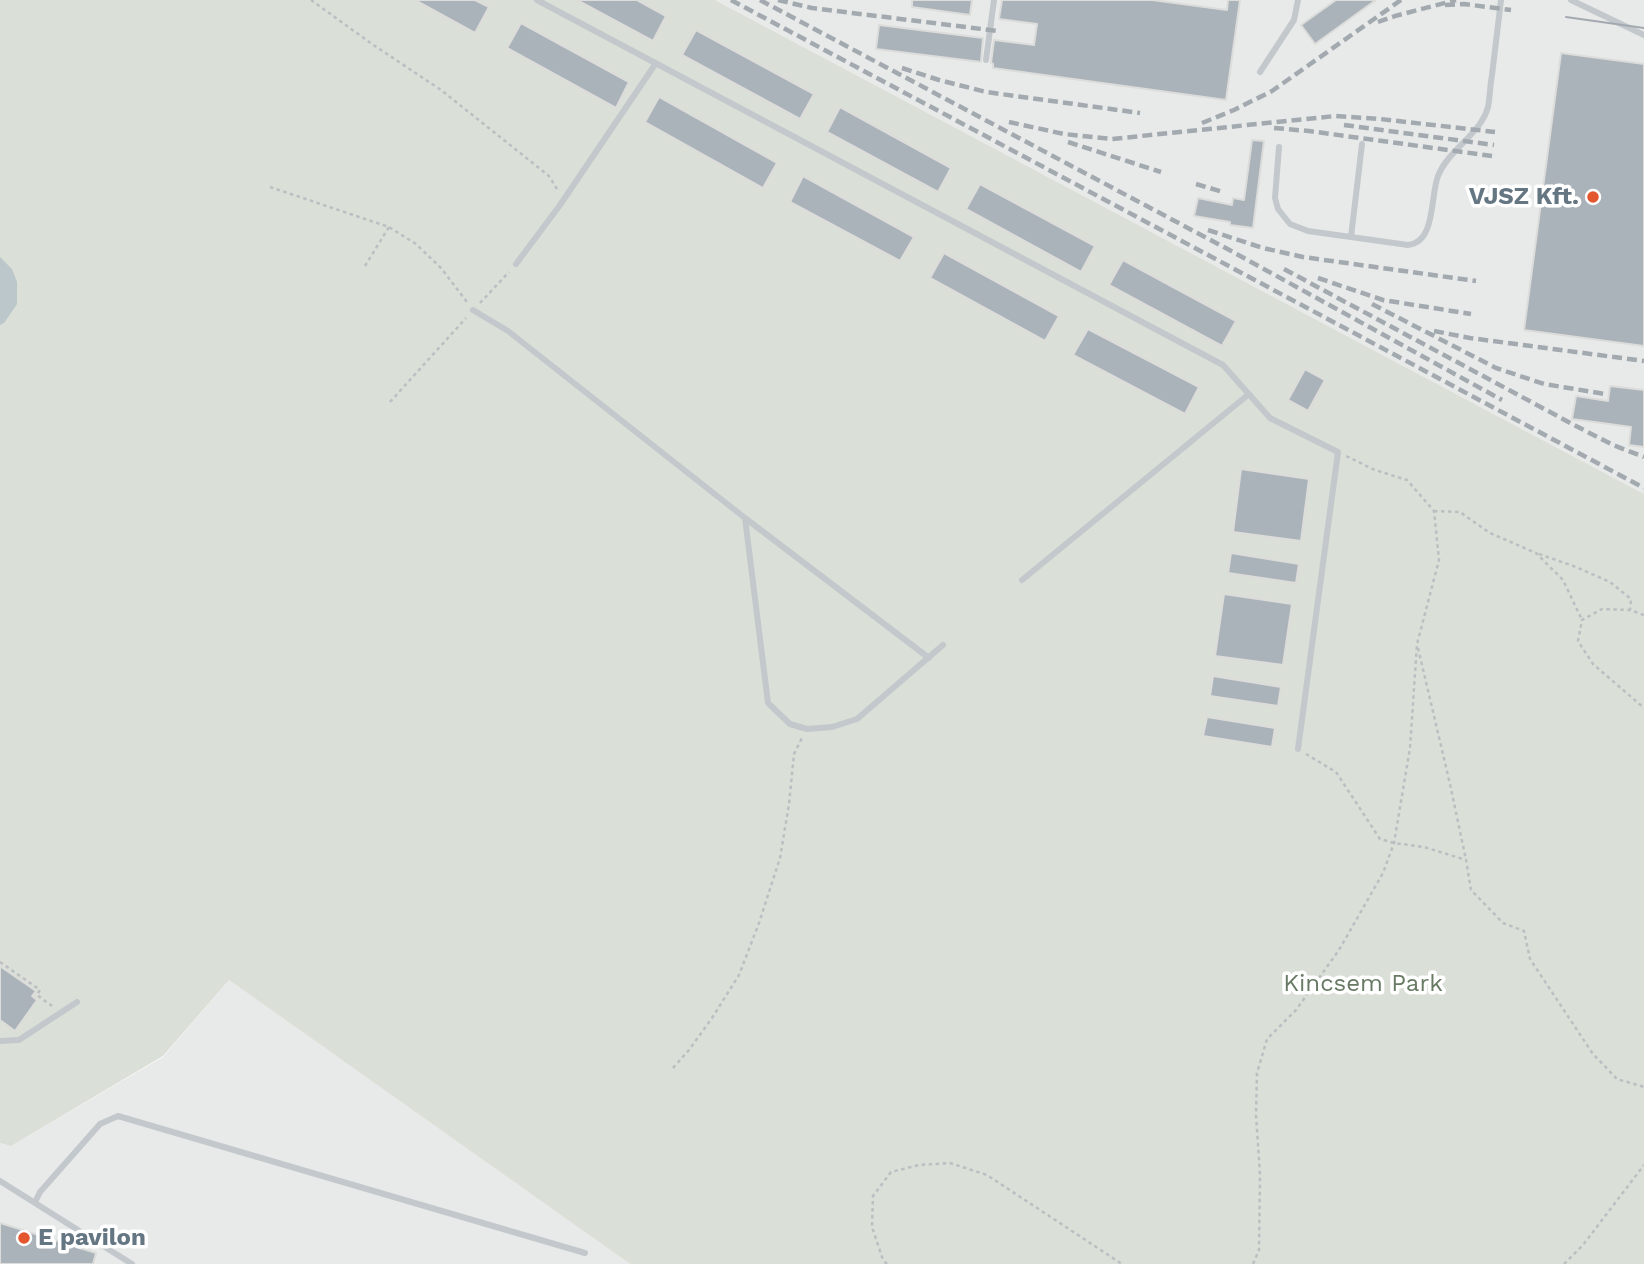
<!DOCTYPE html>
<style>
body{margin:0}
canvas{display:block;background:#fafaf8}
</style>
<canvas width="1644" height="1264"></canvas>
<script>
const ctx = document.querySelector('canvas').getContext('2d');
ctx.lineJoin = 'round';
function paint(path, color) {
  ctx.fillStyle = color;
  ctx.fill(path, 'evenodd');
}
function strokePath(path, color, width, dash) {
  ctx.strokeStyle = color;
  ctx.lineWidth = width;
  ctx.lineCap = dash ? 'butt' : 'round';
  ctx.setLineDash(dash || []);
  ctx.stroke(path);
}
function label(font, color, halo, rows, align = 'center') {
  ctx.font = font + ' "Work Sans",sans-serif';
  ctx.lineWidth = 7;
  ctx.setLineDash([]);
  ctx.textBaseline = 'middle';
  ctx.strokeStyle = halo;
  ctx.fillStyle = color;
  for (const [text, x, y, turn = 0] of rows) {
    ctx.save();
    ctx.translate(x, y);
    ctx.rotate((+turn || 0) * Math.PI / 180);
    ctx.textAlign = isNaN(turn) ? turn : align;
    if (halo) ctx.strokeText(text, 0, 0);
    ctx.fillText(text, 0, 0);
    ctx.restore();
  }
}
const built = new Path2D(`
 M715,0h929v494z
 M229,980l401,284h-630v-121l11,3 152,-89z`);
const green = new Path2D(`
 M0,0h715l929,494v770h-1014l-401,-284 -66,76 -152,90 -11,-3z`);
const water = new Path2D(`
 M0,257l12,12 5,13v22l-13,19 -4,2z`);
const building = new Path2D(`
 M415,0h60l14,7 -14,26z
 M577,0h60l29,16 -13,25z
 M912,0h60l-2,15 -58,-8z
 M1002,0h150l75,10 1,-10h12l-14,100 -233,-32v-4l-2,-1 3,-23 40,5 3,-21 -38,-5z
 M1336,0h40l-61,44 -14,-19z
 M521,23l108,59 -13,26 -109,-60z
 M879,25l104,13 -2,24 -105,-13z
 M696,30l118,64 -14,25 -118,-64z
 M1561,53l83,11v282l-120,-16z
 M659,97l118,66 -14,25 -118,-66z
 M840,107l111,61 -13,24 -111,-60z
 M1252,140l12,1 -11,87 -23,-3v-3l-36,-6 4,-18 34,7 1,-7 11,2z
 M803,176l111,61 -14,24 -110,-59z
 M980,184l115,62 -14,26 -115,-63z
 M944,253l115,63 -14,25 -115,-63z
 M1123,260l113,61 -14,25 -113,-61z
 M1088,329l111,58 -14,27 -112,-59z
 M1305,369l20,11 -17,31 -20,-11z
 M1610,386l34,4v57l-15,-2 2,-18 -59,-8 4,-23 32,5z
 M1241,469l68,10 -8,62 -68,-9z
 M1231,553l68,11 -3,19 -68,-10z
 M1224,594l68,10 -9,61 -68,-9z
 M1213,676l68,11 -3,19 -68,-10z
 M1207,717l68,11 -3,19 -69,-11z
 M0,966l36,25 -4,5 5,4 -22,31 -15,-11z
 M0,1223l96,30 -3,11h-93z`);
const path = new Path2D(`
 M311,0l61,44 69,46 108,86 8,13
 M270,187l119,40 27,17 25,24 26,34
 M365,266l24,-39
 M480,303l29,-31
 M390,402l76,-84
 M1434,511l26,1 30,21 46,20 27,27 19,40
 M1539,554l37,13 34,15 21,17 -1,11
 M1644,615l-14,-5 -28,-1 -20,11 -4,21 15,23 51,44
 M1418,648l32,136 16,76
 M1306,754l30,18 44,67 14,4 30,4 42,13 5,30 32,33 21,8 6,28 63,95 24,25 27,8
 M0,962l40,28 -3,5 15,11
 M673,1068l16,-18 23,-32 27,-43 20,-52 21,-65 9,-54 5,-50 8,-16
 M887,1264l-4,-4 -11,-33 1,-31 18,-24 28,-7 31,-2 37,12 135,89
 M1253,1264l6,-14 1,-76 -4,-59 1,-42 10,-34 29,-29 43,-60 44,-77 11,-30 16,-95 7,-104 22,-84 -5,-49 -27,-31 -32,-10 -29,-14
 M1564,1264l19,-19 61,-80`);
const service = new Path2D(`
 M537,0l686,365 47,53 68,34 -40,297
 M1571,0l73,35
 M986,60l8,-60
 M1260,72l34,-52 4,-20
 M1279,147l-4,51 3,11 12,15 18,7 100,14c28,-3 22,-48 30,-69 10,-26 43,-42 50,-69 2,-10 2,-22 4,-32 3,-25 6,-50 9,-75
 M1351,237l11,-93
 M516,264l44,-59 96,-142
 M473,310l35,21 237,187 23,185 22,21 17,5 25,-2 25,-8 86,-74
 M745,518l184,140
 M1022,580l227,-186
 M0,1041l19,-1 58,-38
 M0,1181l132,83
 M35,1202l5,-10 60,-68 18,-8 467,137`);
const tram = new Path2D(`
 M1566,17l78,11`);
const rail = new Path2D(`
 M731,0l913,488
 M760,0l473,252 269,148
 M778,0l34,8 186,23
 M1445,5l19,-1 47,6
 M1378,22l17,-6 61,-16
 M902,68l37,12 47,12 154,21
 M1009,122l55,12 48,5 223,-23 45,3 115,13
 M1202,123l32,-13 38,-19 129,-91
 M1344,125l150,20
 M1274,128l35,3 183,25
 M1068,142l93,30
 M1196,184l27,8
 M1208,230l55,18 40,9 173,24
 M1284,269l292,157 37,19 31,12
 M1318,278l65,22 88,14
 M1372,304l124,64 48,16 61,10
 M1434,331l36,7 174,23`);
const markers = [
 [1593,197,7,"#e4572e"],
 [24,1238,7,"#e4572e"]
];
const poiNames = [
 ["VJSZ Kft.",1579,197],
 ["E pavilon",38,1238,"left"]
];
const parkNames = [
 ["Kincsem Park",1363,984]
];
paint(built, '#e8e9e9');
paint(green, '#dadfd7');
paint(water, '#bbc7cb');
paint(building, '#aab3b9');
strokePath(building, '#dcdcda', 2);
strokePath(path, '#bbbfc2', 2.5, [3.5, 3.5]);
strokePath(service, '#c3c8cc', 6);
strokePath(tram, '#a2aab0', 2);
strokePath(rail, '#a2aab0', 4.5, [10, 5]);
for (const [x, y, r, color] of markers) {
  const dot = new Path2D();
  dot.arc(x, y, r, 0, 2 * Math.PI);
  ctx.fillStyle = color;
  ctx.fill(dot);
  strokePath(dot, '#fff', 2.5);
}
label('bold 24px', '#657683', '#fff', poiNames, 'right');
label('24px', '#687a64', '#fff', parkNames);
</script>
